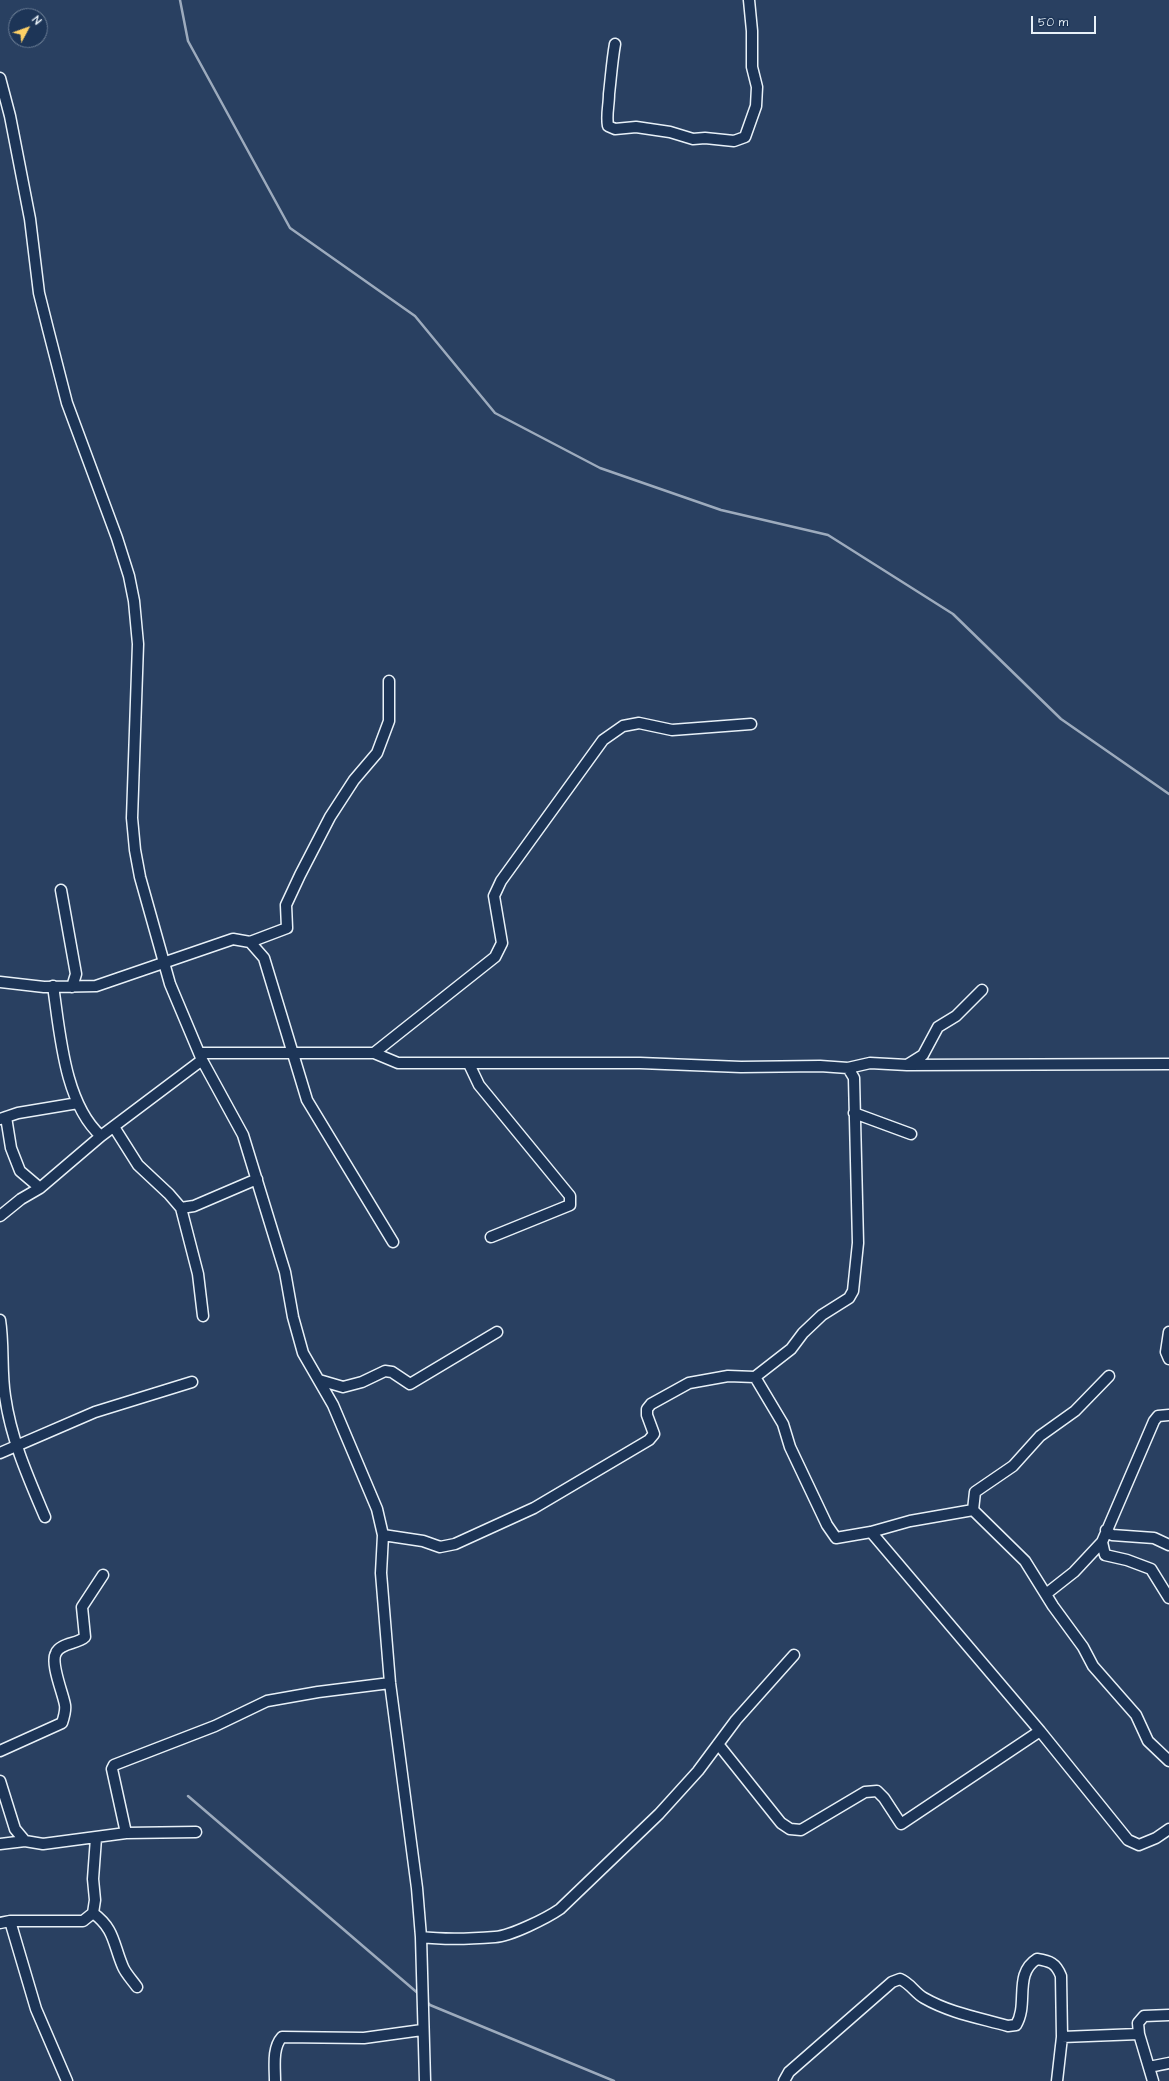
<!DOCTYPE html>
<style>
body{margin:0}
#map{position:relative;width:1169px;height:2081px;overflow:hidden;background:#294061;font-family:"Architects Daughter",sans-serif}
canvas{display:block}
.north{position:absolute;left:8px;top:8px;width:40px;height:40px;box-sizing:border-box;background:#1d3557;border:1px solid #6e8097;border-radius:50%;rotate:49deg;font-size:11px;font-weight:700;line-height:16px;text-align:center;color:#e8f1f8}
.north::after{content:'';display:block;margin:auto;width:14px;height:18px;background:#ffd166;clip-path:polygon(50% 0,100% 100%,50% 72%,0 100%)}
.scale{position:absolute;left:1031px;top:16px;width:65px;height:18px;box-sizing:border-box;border:2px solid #e8f1f8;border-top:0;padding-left:5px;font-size:12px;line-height:14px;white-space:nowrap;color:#e8f1f8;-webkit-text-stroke:3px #1d3557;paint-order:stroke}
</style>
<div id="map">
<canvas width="1169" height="2081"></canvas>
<div class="north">N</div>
<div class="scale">50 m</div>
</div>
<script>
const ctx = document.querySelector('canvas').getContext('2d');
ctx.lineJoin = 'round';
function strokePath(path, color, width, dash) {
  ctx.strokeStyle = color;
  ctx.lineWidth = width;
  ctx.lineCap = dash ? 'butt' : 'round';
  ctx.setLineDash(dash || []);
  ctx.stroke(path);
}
const stream = new Path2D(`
 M180,0l8,41 102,187 125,88 80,97 105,55 121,42 107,25 125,79 108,105 108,75
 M188,1796l232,199
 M426,2001l4,4 184,76`);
const minor = new Path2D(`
 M615,44c-3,17 -4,33 -6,50 0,12 -3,20 -1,32l7,3 21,-2 34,5 23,7 12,-1 29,3 11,-4 11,-31 1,-19 -5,-20v-36l-3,-31
 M0,78l10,38 20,103 9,74 9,36 19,74 50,135 12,38 5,25 4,43 -6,174 3,32 5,27 30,107 32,76 41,75 42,137 8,45 10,36 30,52 44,104 6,26 -2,38 9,110 27,205 4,49 4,144
 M61,890l15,84 -4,13
 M250,942l37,-14 -1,-23 14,-30 30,-58 24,-37 23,-27 12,-32v-40
 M0,982l44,5 52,-1 137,-47 17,3 14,16 43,142 86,142
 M53,986c7,46 11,117 48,150
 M199,1053h175l24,10h242l101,4 79,-1 28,2 6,10 4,165 -5,48 -4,7 -27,17 -19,18 -12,16 -36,28 -27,-1 -39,7 -38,21 -4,5v6l7,19 -5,6 -115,68 -79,36 -15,3 -17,-6 -40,-6
 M374,1053l121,-96 7,-14 -8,-47 7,-15 102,-141 20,-14 16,-3 33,7 79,-6
 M469,1064l10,21 91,111v9l-79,32
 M907,1065l16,-10 15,-28 18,-11 26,-26
 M848,1068l22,-5 37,2 262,-1
 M854,1113l57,21
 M6,1117l5,31 9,23 20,17
 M0,1119l18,-6 60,-10
 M114,1127l24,38 31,29 12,14 13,-2 63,-27
 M181,1208l17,66 5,42
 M0,1216l21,-17 19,-11 61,-52 101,-76
 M0,1320c4,25 1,51 5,76 6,43 23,81 40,121
 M1169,1332l-3,20 3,7
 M755,1377l28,47 7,23 37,78 9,13 35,-6 39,-11 63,-11
 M319,1380l24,7 19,-5 23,-11 7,1 18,12 87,-52
 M1169,1415l-11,1 -4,5 -52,121 3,13 22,5 24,9 18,29
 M0,1453l95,-41 97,-30
 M973,1510l52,51 28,45 30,41 10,19 43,49 12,26 21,20
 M973,1510l2,-18 38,-26 27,-30 35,-25 34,-35
 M1106,1530l6,5 42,3 15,7
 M871,1532l169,199 88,109 11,5 17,-7 13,-9
 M1046,1594l28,-22 28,-30
 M718,1744l63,79 9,6 11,1 64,-38 12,-1 7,7 17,26 139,-93
 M0,1751l62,-28c2,-6 4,-12 3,-18 -2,-12 -15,-42 -9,-52 4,-10 22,-9 29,-16l-3,-30 21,-32
 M0,1781l15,48 10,12 18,3 83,-11 70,-1
 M126,1833l-14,-64 2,-4 101,-39 52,-25 51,-9 72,-9
 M0,1844l25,-3
 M93,1913c22,16 20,31 30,54 3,7 10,14 14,20
 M10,1921l26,88 31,72
 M0,1923l10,-2h73l10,-8 2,-13 -2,-21 3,-41
 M421,1937c25,3 49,2 74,0 16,-1 52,-19 65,-28l99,-95 39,-43 38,-51 58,-65
 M1139,2034l-1,-11 6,-7 25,-1
 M1062,2037l77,-3 14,47
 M1149,2067l20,-4
 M275,2081c0,-14 -3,-33 7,-44l82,1 58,-8
 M784,2081l5,-9 103,-90 8,-3c10,4 15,14 24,19 26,15 56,20 84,28l8,-1c13,-21 -3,-51 21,-66 13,2 19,4 24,17l1,61 -5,44`);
strokePath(stream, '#9dabbd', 2.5);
strokePath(minor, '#e8f1f8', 13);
strokePath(minor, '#1d3557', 10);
</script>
